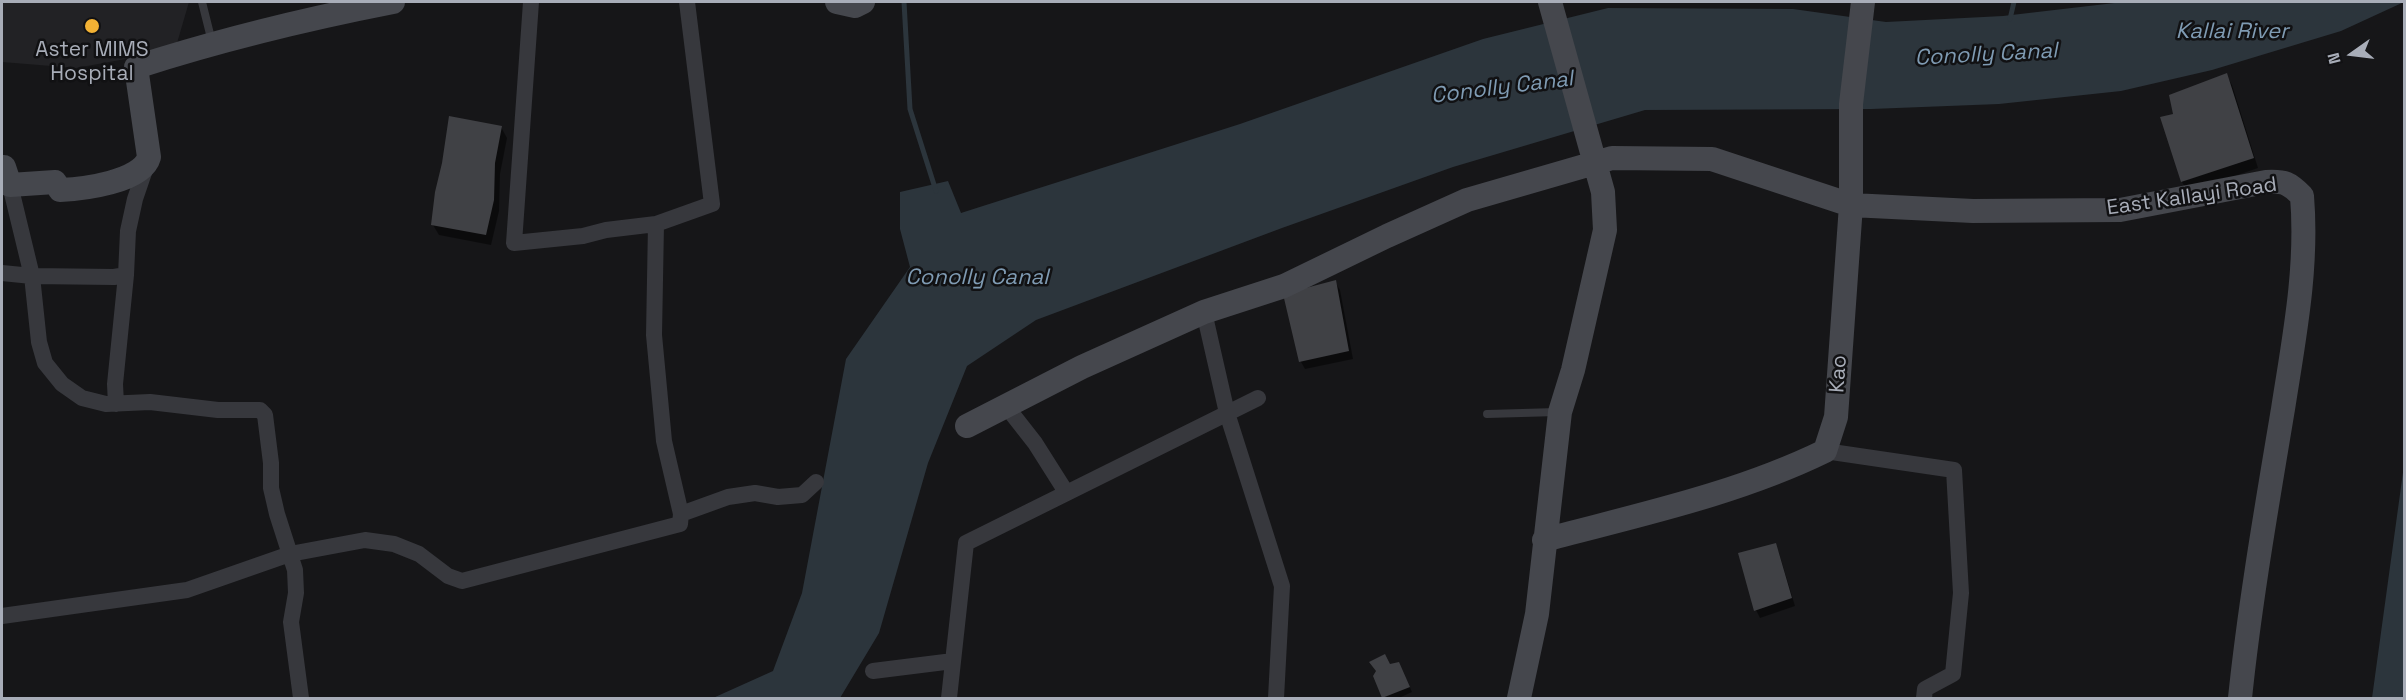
<!DOCTYPE html>
<style>
body{margin:0}
#map{position:relative;width:2406px;height:700px;overflow:hidden;background:#161618;font-family:"Space Grotesk",sans-serif}
canvas{display:block}
.frame{position:absolute;inset:0;border:3px solid #a8adb8;pointer-events:none}
.north{position:absolute;left:2322px;top:24px;width:60px;height:60px;-webkit-text-stroke:4px #111113;paint-order:stroke;rotate:256deg;font-size:16px;font-weight:700;line-height:24px;text-align:center;color:#a8adb8}
.north::after{content:'';display:block;margin:auto;width:21px;height:27px;background:#a8adb8;clip-path:polygon(50% 0,100% 100%,50% 72%,0 100%)}
</style>
<div id="map">
<canvas width="2406" height="700"></canvas>
<div class="frame"></div>
<div class="north">N</div>
</div>
<script>
const ctx = document.querySelector('canvas').getContext('2d');
ctx.lineJoin = 'round';
function paint(path, color) {
  ctx.fillStyle = color;
  ctx.fill(path, 'evenodd');
}
function strokePath(path, color, width, dash) {
  ctx.strokeStyle = color;
  ctx.lineWidth = width;
  ctx.lineCap = dash ? 'butt' : 'round';
  ctx.setLineDash(dash || []);
  ctx.stroke(path);
}
function label(font, color, halo, rows, align = 'center') {
  ctx.font = font + ' "Space Grotesk",sans-serif';
  ctx.lineWidth = 5;
  ctx.setLineDash([]);
  ctx.textBaseline = 'middle';
  ctx.strokeStyle = halo;
  ctx.fillStyle = color;
  for (const [text, x, y, turn = 0] of rows) {
    ctx.save();
    ctx.translate(x, y);
    ctx.rotate((+turn || 0) * Math.PI / 180);
    ctx.textAlign = isNaN(turn) ? turn : align;
    if (halo) ctx.strokeText(text, 0, 0);
    ctx.fillText(text, 0, 0);
    ctx.restore();
  }
}
const built = new Path2D(`
 M2,2h187l-14,48 -99,18 -74,-6z`);
const water = new Path2D(`
 M2123,2h281l-63,29 -129,39 -91,21 -122,13 -128,5 -226,1 -192,57 -171,61 -246,92 -69,46 -39,97 -49,170 -39,65h-127l60,-27 29,-78 44,-234 64,-92 -10,-38v-37l48,-11 13,32 279,-89 243,-85 125,-31 185,1 93,13 117,-6z
 M2404,465v233h-32z`);
const shadow = new Path2D(`
 M2226,75l6,10 26,83 -70,24 -6,-10 -7,-67z
 M501,127l6,11 -7,36 -1,37 -8,34 -52,-10 -6,-10z
 M1335,282l5,8 13,69 -48,10 -4,-7 -16,-67z
 M1775,545l4,8 16,53 -35,12 -4,-8z
 M1390,665l11,3 11,24 -13,6h-15l-10,-22z`);
const stream = new Path2D(`
 M904,2l6,107 26,82
 M2010,19l4,-17`);
const building = new Path2D(`
 M2227,73l27,85 -73,24 -21,-65 13,-3 -4,-19z
 M449,116l53,10 -7,37 -1,37 -8,35 -55,-10 4,-33 7,-29z
 M1336,280l13,71 -50,11 -16,-68z
 M1776,543l16,55 -38,13 -16,-58z
 M1385,654l5,10 9,-2 11,25 -28,11 -9,-22 3,-5 -7,-9z`);
const lane = new Path2D(`
 M202,2l10,40
 M1487,414l70,-2`);
const street = new Path2D(`
 M147,164l-12,35 -7,32 -2,44 -12,2 -82,-1 7,66 6,21 17,21 20,14 24,6 44,-2 68,8h42l5,5 6,48v25l6,26 18,56 1,23 -5,29 10,76
 M656,224l56,-20 -25,-202
 M2,273l30,3 -22,-91
 M1204,312l23,101 55,173 -6,112
 M116,404l-1,-20 11,-109
 M1006,406l29,37 31,49
 M1825,451l129,19 7,123 -8,81 -28,15 -1,9
 M681,514l47,-17 27,-4 23,4 24,-2 14,-13
 M2,616l185,-26 103,-36 75,-14 29,4 25,10 29,22 14,5 218,-57 1,-10 -17,-73 -10,-106 2,-111 -50,6 -23,6 -69,7 17,-241
 M873,671l80,-10
 M949,698l17,-155 292,-145`);
const secondary = new Path2D(`
 M837,2l18,4 8,-4
 M2,167h2l6,18 45,-3 5,8c23,-1 82,-8 89,-33l-13,-90c84,-27 170,-48 257,-65
 M967,426l115,-59 122,-55 80,-26 103,-50 80,-36 145,-42 100,1 139,46 122,6 147,-1 146,-28c19,-1 23,1 36,14 6,72 -8,142 -19,213 -16,96 -33,193 -43,289
 M1544,540c94,-25 193,-46 281,-89l11,-34 15,-212v-101l12,-102
 M1519,698l18,-84 23,-202 13,-42 32,-140 -2,-38 -53,-190`);
const markers = [
 [92,26,8,"#f2b134"]
];
const poiNames = [
 ["Aster MIMS",92,50],
 ["Hospital",92,74]
];
const streetNames = [
 ["East Kallayi Road",2192,197,-8],
 ["Kao",1839,374,-86]
];
const waterNames = [
 ["Kallai River",2232,32],
 ["Conolly Canal",1986,55,-3],
 ["Conolly Canal",1502,88,-7],
 ["Conolly Canal",977,278]
];
paint(built, '#222225');
paint(water, '#2c353c');
paint(shadow, '#0007');
strokePath(stream, '#2c353c', 5);
paint(building, '#404145');
strokePath(lane, '#37383d', 8);
strokePath(street, '#37383d', 16);
strokePath(secondary, '#45474d', 24);
for (const [x, y, r, color] of markers) {
  const dot = new Path2D();
  dot.arc(x, y, r, 0, 2 * Math.PI);
  ctx.fillStyle = color;
  ctx.fill(dot);
  strokePath(dot, '#111113', 2);
}
label('21px', '#a8adb8', '#111113', poiNames);
label('21px', '#a8adb8', '#111113', streetNames);
label('italic 22px', '#7f9bb3', '#111113', waterNames);
</script>
